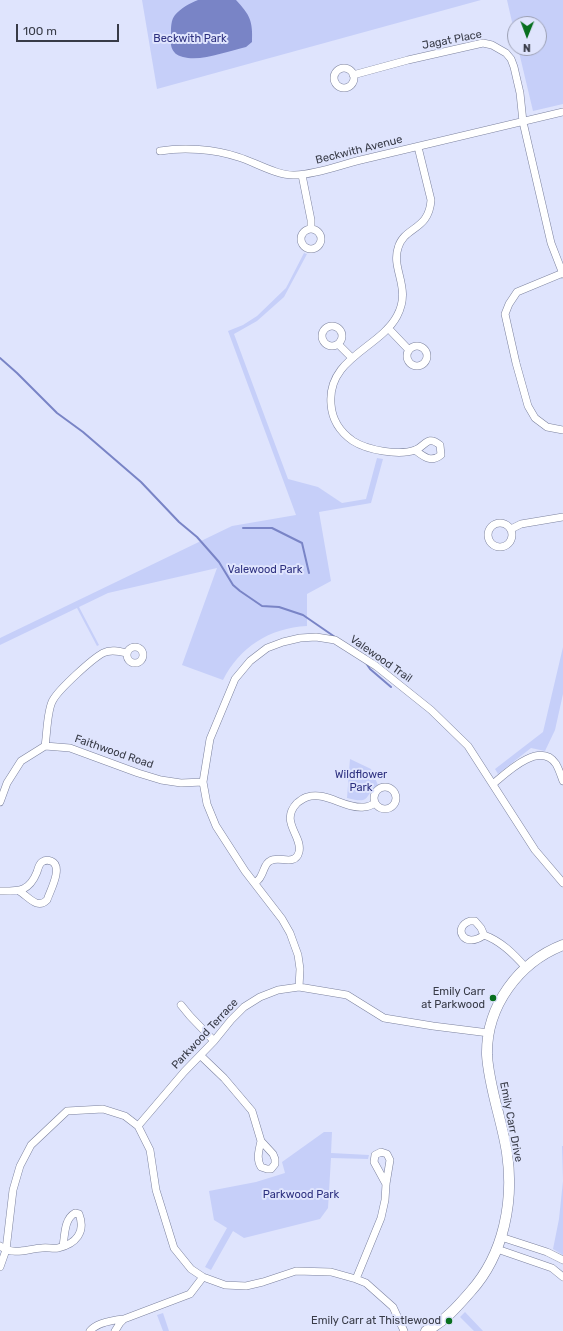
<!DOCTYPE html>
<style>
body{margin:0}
#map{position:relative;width:563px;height:1331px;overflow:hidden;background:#dfe4fd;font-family:Rubik,sans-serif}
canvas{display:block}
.north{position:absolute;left:507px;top:16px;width:40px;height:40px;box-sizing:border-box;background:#dfe4fd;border:1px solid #9ca0b4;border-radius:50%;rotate:181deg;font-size:11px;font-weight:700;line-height:16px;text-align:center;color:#383b47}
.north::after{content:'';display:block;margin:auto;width:14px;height:18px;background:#086f1f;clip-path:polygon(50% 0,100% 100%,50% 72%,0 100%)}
.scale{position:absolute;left:16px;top:24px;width:103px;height:18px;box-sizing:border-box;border:2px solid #383b47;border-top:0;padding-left:5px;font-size:12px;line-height:14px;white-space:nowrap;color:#383b47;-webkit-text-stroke:3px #dfe4fd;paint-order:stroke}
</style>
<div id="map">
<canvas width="563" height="1331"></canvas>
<div class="north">N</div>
<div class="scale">100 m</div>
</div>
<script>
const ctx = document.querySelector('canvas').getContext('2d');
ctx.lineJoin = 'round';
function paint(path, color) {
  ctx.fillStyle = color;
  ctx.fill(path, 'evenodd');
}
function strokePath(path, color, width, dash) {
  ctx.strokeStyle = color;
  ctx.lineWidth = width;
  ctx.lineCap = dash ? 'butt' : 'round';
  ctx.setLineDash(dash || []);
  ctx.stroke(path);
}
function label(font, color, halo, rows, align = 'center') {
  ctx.font = font + ' Rubik,sans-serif';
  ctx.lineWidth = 4;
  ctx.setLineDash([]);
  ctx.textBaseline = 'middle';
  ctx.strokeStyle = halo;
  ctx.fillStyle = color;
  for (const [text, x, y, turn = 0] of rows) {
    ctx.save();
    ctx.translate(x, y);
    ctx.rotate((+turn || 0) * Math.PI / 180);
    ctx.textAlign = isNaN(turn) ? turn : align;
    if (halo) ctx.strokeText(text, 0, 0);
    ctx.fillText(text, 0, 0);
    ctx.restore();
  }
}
const green = new Path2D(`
 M142,0h339l-324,89z
 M507,0h56v104l-30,7 -15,-63h21v-24h-24v11z
 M304,253l3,1 -23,43 -27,24 -23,13 54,145 30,8 24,16 24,-4 11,-41 6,1 -12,44 -52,9 12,69 -24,13v32c-38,2 -67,21 -84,54l-41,-15 35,-97 -109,25 -29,14 20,38 -2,1 -20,-38 -77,37v-7l232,-112 64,-11 -68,-184 15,-6 14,-9 29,-28z
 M563,647v47l-8,36 -10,21 -14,-3 -33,26 -3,-5 48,-37z
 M350,759l21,10 7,16c-15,10 -5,20 -31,13z
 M324,1132h8l-1,21 38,2 -1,4 -37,-1 -3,50 -8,11 -76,19 -11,-7 -22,39 -6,-3 22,-39 -13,-8 -5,-29 47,-9 29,-9 -3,-11z
 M562,1146h1v109l-10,-6 6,-30 4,-38z
 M465,1312l18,19h-9l-14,-14z
 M163,1313l6,18h-6l-6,-16z`);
const water = new Path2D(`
 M198,0h38c14,15 17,21 16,42l-6,5c-18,4 -45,15 -63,10 -13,-3 -13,-14 -12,-24 0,-6 0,-13 4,-18 6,-7 15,-12 23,-15z`);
const stream = new Path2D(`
 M0,358l17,15 40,40 26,19 58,50 38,40 18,15 15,17 7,8 14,23 7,6 22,15 17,1 24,8 32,22
 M243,528h29l30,15 7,30
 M366,663l4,6 21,18`);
const street = new Path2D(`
 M334 78a10 10 0 1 1 20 0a10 10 0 1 1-20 0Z
 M353,75l55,-15 75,-17 9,2 14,8 5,6 3,8 6,26 3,29 28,121 12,31
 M160,151c24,-4 54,-2 78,6 17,5 39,19 57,18 26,-1 49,-12 74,-17 64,-15 129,-30 194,-46
 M302,175l9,45v9
 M301 239a10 10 0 1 1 20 0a10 10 0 1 1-20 0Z
 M563,273l-46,19 -8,12 -4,10 11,49 12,43 7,12 12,9 16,3
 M322 336a10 10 0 1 1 20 0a10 10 0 1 1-20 0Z
 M388,328l21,22
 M338,344l14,14
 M407 356a10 10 0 1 1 20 0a10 10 0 1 1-20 0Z
 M415,450c9,7 16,13 26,5l-1,-10c-13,-11 -15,2 -25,5 -16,6 -48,0 -62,-9 -13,-9 -21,-21 -22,-37 -4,-46 49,-56 66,-88 15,-28 -6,-46 1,-68 6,-22 31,-17 33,-48l-13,-53
 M488 535a12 12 0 1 1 24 0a12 12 0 1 1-24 0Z
 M511,529l10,-5 42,-7
 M127 655a8 8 0 1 1 16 0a8 8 0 1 1-16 0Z
 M45,746c2,-11 2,-37 8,-46 6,-11 39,-41 50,-47 7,-4 16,-2 24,0
 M493,784c13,-11 47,-44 63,-20 3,5 5,12 7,17
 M374 798a11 11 0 1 1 22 0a11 11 0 1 1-22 0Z
 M0,802l7,-19 14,-22 24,-15 25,2 68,25 23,7 20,3 22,-1
 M255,883c2,-2 5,-4 6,-7 3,-5 4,-13 9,-15 9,-6 25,6 29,-9 4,-16 -20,-30 -2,-49 3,-2 6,-5 10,-6 20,-6 37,12 57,10 3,0 8,-2 11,-4
 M0,891c19,0 29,1 37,-19 1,-3 2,-8 5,-10 3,-2 6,-2 9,-1 13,5 -1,30 -4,39 -10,10 -19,-4 -28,-9
 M470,921h5l6,7 3,7c-20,15 -32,-8 -14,-14z
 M484,935c17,6 30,19 42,33
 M299,987l1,-18 -2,-14 -8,-22 -8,-14 -37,-48 -29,-45 -9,-22 -4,-22 7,-43 25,-60 15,-18 17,-13 16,-6 17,-4 16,-1 19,3 41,26 55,44 37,36 67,104 28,33
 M181,1005l9,11 24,25
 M201,1056l23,22 28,33 9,30 12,13 2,5v5l-4,5h-4l-6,-2c-5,-8 -2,-17 0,-26
 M138,1126l46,-54 30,-31 17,-21 13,-13 16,-10 18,-7 21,-3 48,8 37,23 49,8 56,7
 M501,1237l46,15 16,8
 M0,1246c15,10 26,3 42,2 5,-1 11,1 16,0 18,-4 28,-16 21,-34l-4,-1c-11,6 -10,22 -12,33
 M497,1249l55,19 11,9
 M0,1267l6,-17 7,-60 7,-24 11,-21 36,-34 36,-2 22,7 13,10 12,24 6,40 18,58 17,21 12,8 22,8 21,1 17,-4 33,-11 35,1 25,7 10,4 27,24 11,24
 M356,1279l25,-61 4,-18 1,-16 4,-24 -3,-6 -6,-2 -6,3 -1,7 12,22
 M90,1331c7,-9 24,-11 34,-12
 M115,1331l5,-8 4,-4 66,-25 13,-17`);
const secondary = new Path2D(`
 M426,1331c18,-9 32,-25 45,-40 33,-37 43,-90 36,-138 -5,-33 -18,-65 -20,-98 -1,-49 32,-93 76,-110`);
const markers = [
 [493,998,4,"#086f1f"],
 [449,1321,4,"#086f1f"]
];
const parkNames = [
 ["Beckwith Park",190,39],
 ["Valewood Park",265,570],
 ["Wildflower",361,775],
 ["Park",361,788],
 ["Parkwood Park",301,1195]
];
const streetNames = [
 ["Jagat Place",452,40,-11],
 ["Beckwith Avenue",359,150,-14],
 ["Valewood Trail",381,659,35],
 ["Faithwood Road",114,752,19],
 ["Parkwood Terrace",205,1034,-47],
 ["Emily Carr Drive",511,1122,79]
];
const poiNames = [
 ["Emily Carr",485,992],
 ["at Parkwood",485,1005],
 ["Emily Carr at Thistlewood",441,1321]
];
paint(green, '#c6cff9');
paint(water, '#7984c6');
strokePath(stream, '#7984c6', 2);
strokePath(street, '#7c829e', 8);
strokePath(secondary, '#7c829e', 11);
strokePath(street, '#fff', 7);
strokePath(secondary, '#fff', 10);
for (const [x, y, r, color] of markers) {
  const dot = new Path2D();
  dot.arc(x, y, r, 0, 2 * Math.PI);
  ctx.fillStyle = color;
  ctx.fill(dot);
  strokePath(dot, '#dfe4fd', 1.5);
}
label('11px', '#2d307f', '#dfe4fd', parkNames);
label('11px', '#383b47', '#dfe4fd', streetNames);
label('11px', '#383b47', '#dfe4fd', poiNames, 'right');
</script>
